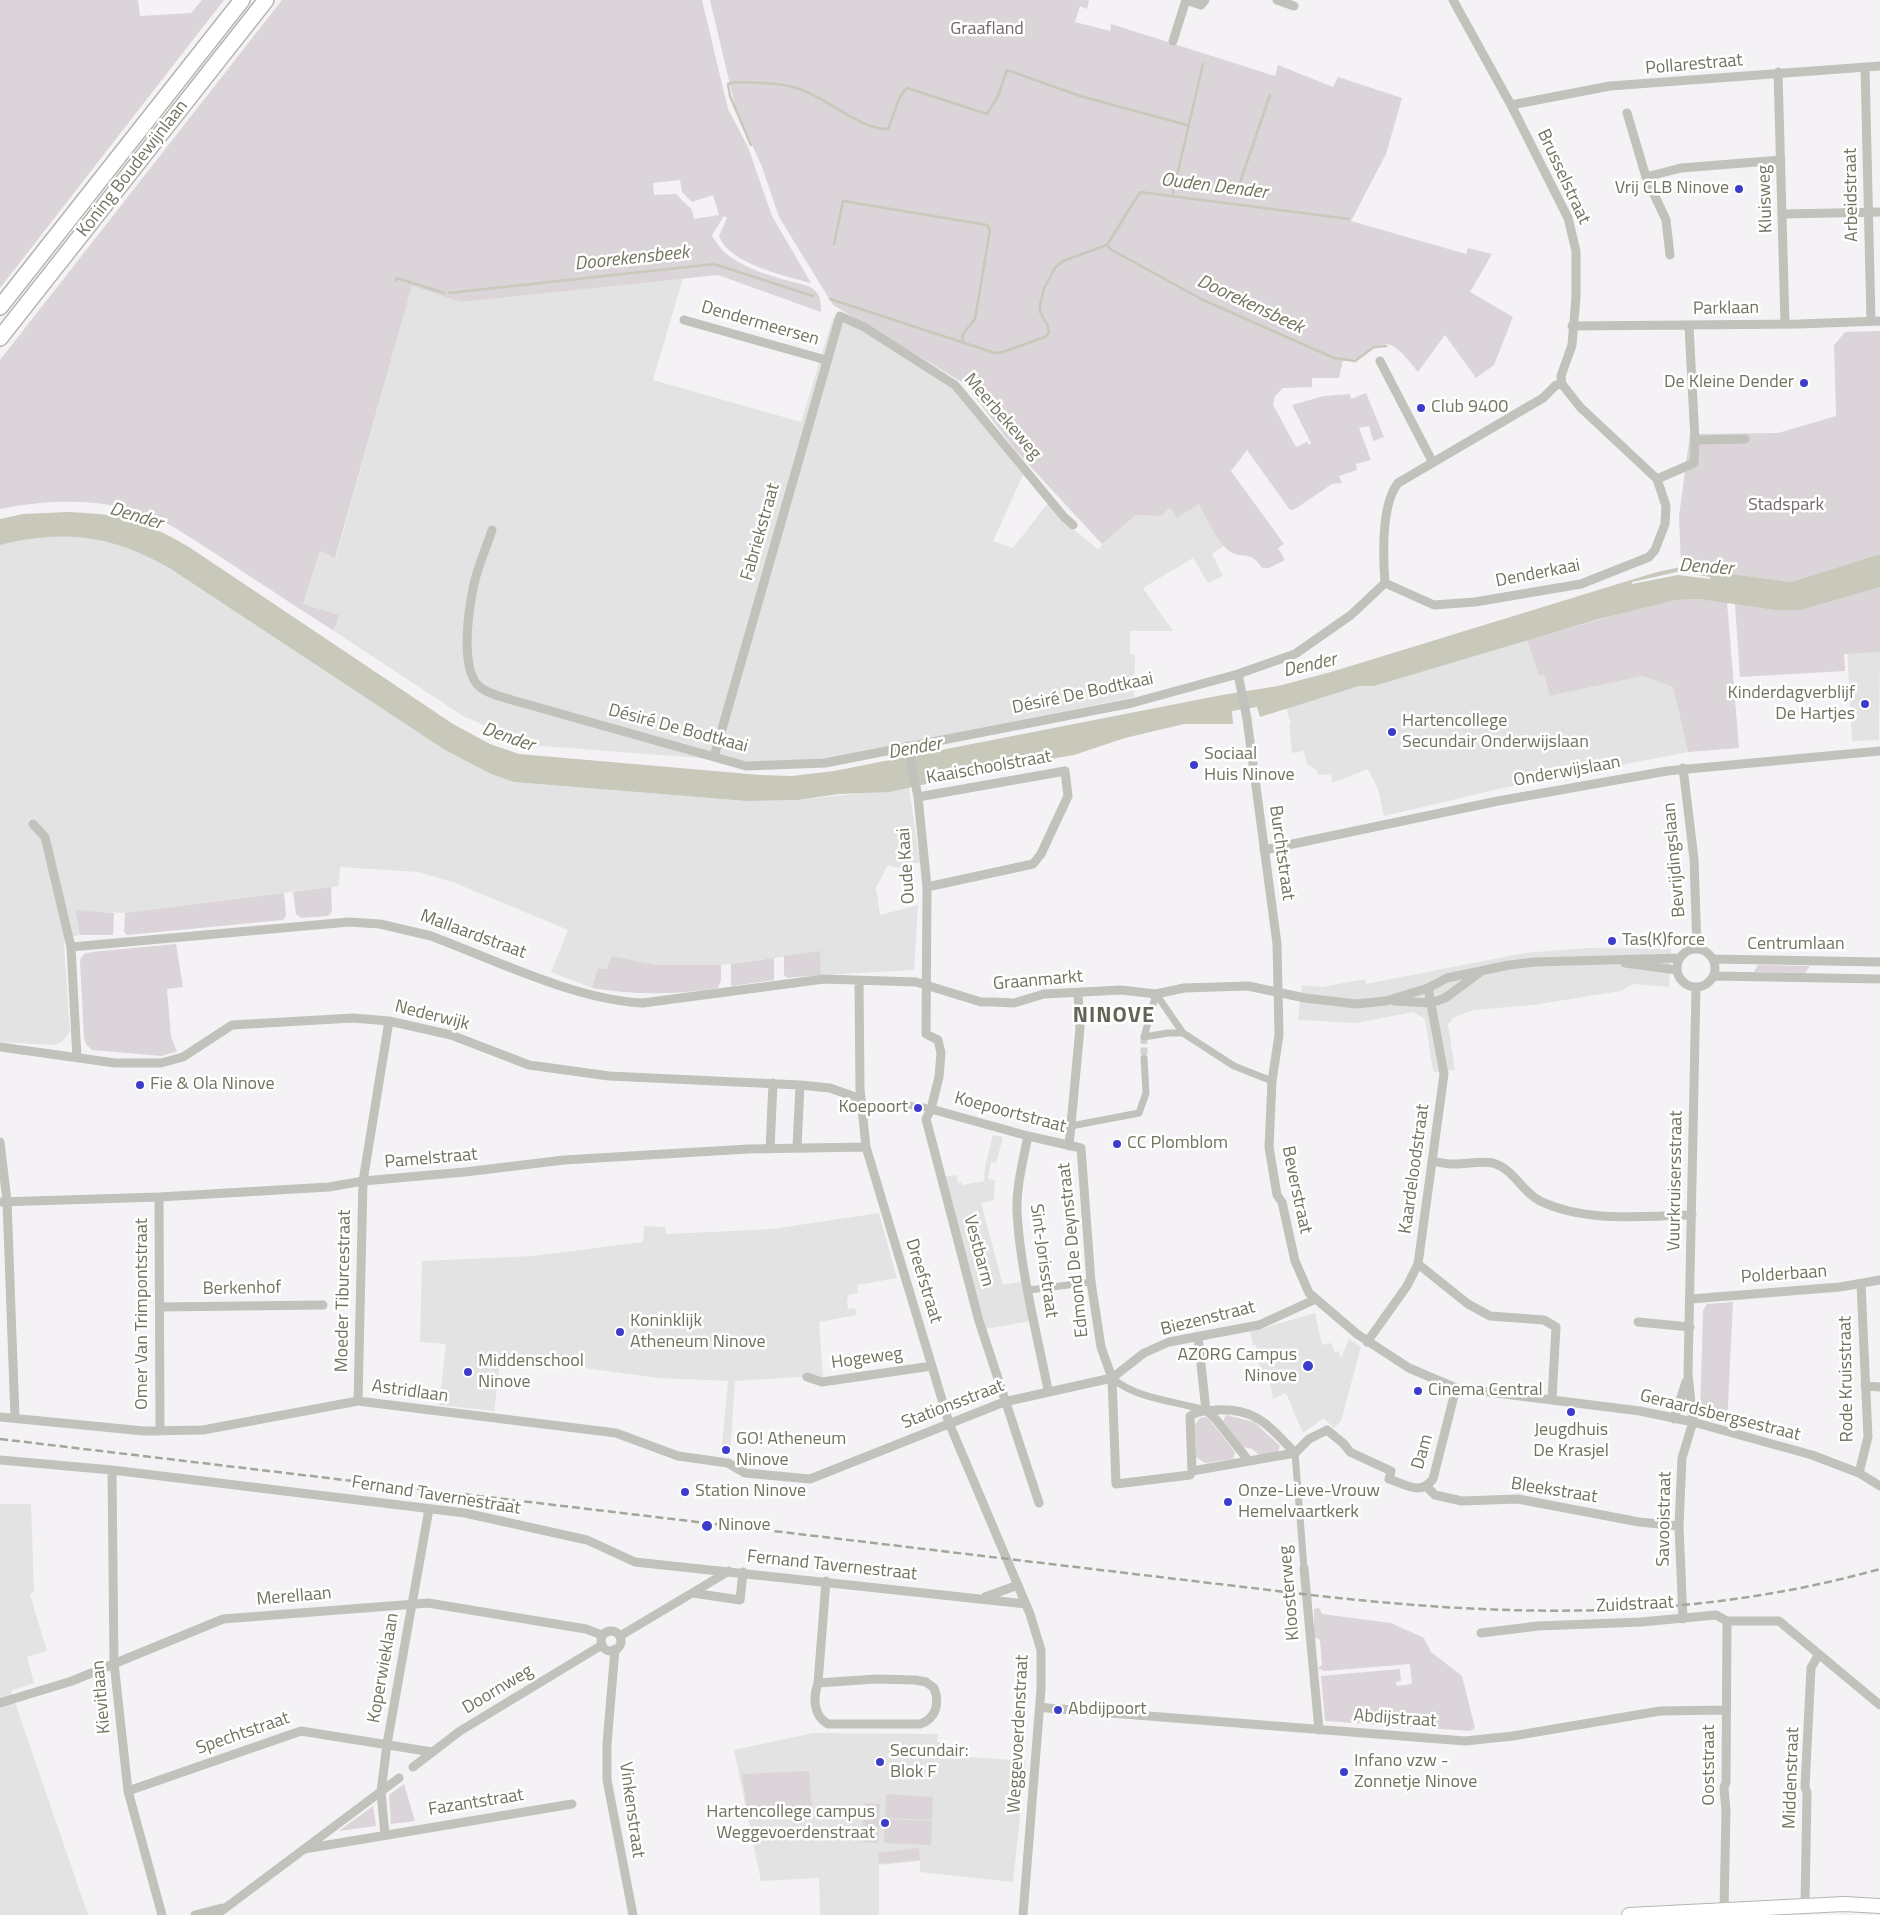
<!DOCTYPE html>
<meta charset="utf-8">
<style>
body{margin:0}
canvas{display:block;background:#f4f2f5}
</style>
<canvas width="1880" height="1915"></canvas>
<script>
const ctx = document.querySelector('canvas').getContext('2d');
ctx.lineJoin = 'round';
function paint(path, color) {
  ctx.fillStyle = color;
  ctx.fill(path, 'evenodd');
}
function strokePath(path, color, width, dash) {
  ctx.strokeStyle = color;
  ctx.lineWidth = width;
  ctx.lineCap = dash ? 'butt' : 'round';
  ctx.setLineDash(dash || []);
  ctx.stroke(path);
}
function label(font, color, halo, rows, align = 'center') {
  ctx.font = font + ' "Titillium Web",sans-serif';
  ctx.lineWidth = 5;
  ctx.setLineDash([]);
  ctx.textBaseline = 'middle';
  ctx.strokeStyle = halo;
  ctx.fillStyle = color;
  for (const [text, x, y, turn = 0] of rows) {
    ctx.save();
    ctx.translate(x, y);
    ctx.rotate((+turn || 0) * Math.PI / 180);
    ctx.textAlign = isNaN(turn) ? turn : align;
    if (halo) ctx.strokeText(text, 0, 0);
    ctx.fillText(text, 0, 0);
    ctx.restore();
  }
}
const built = new Path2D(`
 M683,278l-30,102 148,42 32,-105 23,10 83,51 16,13 68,84 -30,66 20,7 34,-44 17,18 34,27 18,-19 20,-15 25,1 9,-8 29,-4 25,42 -12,8 11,22 -15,7 -15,-25 -50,30 30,43h-43v23l5,1 -1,42 -307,62 -62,4 -236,-18 -66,-29 -129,-85 5,-16 -36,-11 17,-53 16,6 76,-271 49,16z
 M50,536h32l23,4 27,8 18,8 295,194 46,24 23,8 233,19 51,-1 111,-12 11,75h-8l-2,9 -22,-7 -12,23 4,27 38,-10 -4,65 -93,5 -2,-23 -104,14 -59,-1 -44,-9 -6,13 -8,-1 -6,20 -41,-16 17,-42 -115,-48 -35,-10 -78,-5 -1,19 -214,27 -50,-2 5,24 -14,2 -2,8 6,87 -8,10 -9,3 -53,-3v-497l22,-6z
 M1527,640l12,36 5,-1 6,21 93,-20 30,11 15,65 -185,36 -119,28 -6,-27 -10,-20 -36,14 -1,-9 -13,1 -2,-5 -10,-7 -2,-12 -12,2 -3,-28 2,-1 -5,-16 73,-22h15z
 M1847,647l33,2 -1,91 -27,1z
 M1587,948l84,1 -2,38 -36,-3 -12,7 -88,14 -60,5 -20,8 -5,6 7,46 -19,2 -3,-1 -8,-52 -12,-7 -57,11 -58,-3 4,-35 20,2 43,-8 1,5 158,-31z
 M993,1135l10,2 -7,26 -5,-1 -3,17 7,1 -1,20 -13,3 22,82 21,-4 7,40 -45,8 -42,-152 12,-2 2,8 3,-1 1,3 22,-4 1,-15z
 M879,1213l18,65 -40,7 1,8 -10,2 -1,7 1,7 7,-1 1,7 -37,7 4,55 -14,-3 -2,5 -8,-2 -64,4 -5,74 -9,-1 7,-73 -69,-3 -112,-15h-47l-6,48 -55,-6 7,-61 -26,-2 2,-81 111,-5 110,-14 1,-16 21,1 1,7 46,-2 60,-3z
 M1315,1313l7,32 9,-2 4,9 4,-1 1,5h2l7,-17 12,8 -20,74 -7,7 -10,-10 -21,15 -17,-40 -13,6 -4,-23 -8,2 -5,-33h-3l-3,-13z
 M0,1504h31l3,88 -4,3 17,56 -20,6 7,26 -23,8 77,224h-88z
 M813,1733l125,1 -1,8h5l1,13 83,6 -13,121 -93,-10v-11l-41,4v50h-59l-1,-37 -58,3 -27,-131z`);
const green = new Path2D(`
 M0,0h138l2,16 51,-3 11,-13h22l-224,288z
 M282,0h420l26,109 20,38 24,69 39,67c-25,-7 -82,-19 -92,-47l8,-18 -3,-2 -12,19c15,33 64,42 96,51 12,6 13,13 13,26l-103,-37 -257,27 -49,-16 -77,272 -15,-7 -17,53 36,11 -5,16c-41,-26 -81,-53 -121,-79 -21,-13 -43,-29 -66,-38 -47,-16 -99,-15 -147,-5v-149zM680,180l2,12 10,10 21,-7 6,20 -25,4 -2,-9 -16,-16 -22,1 -1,-12z
 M710,0h379l-2,9 -7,-3 -5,16 35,9 1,-7 164,52 3,-11 55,22 5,-10 64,21 -16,56 -35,67 115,33 2,-6 24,6 -22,38 43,25 -19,48 -18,13 -31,-43 -27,37c-7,-8 -15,-20 -25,-26 -17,-9 -30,18 -50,14l-4,18h-27v9l-29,1 -8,8 -2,9 23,42 11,-5 2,3 2,-2 -19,-38 32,-9 26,-2 1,5 15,-6 18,44 -11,4 -4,-15 -10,2 12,32 -15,4 1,6 -18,6 3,7 -10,1 -37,25 -5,1 -43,-60 -16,21 53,73 -6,4 7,12 -16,8h-7c-13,-20 -19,-7 -33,-17 -13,-11 -22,-32 -30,-47l-22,14 -7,-10 -9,8 -25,-1 -34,29 -86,-93 -51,-67 -132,-79 -54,-88 -17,-50 -27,-61z
 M1880,331v223l-89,28 -110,-15 -2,-51 11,-82 88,-1 58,-17 -2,-71 11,-13z
 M1880,587v65l-36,2 1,17 -105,6 -5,-73 39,6z
 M1700,599l27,3 12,146 -51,4 -15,-65 -30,-11 -93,20 -6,-21 -5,1 -12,-36 127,-36 21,-4z
 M331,887l1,24 -4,5 -27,2 -5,-4 -3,-22z
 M284,893l2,23 -3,4 -156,15 -3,-3 1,-19z
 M75,910l39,3 -1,22h-33z
 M176,944l7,43 -16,2 4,48 6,14 -15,5 -70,-6 -6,-6 -2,-6 -4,-78 4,-6 8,-2z
 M820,951l1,24 -34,3 -3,-3v-19z
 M612,956l44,9h65v15l-3,8c-42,7 -84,7 -126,0l6,-20 8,1z
 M774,958v22l-41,6 -2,-1v-21z
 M1758,965l52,1 -5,7 -51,-1z
 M1733,1302l-6,123 -27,-8 3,-106 4,-7z
 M1226,1415l28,7 26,24 -2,6 -19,3 -7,-6 -9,-2 -20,-26z
 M1205,1417l4,2 26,33 -2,7 -28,4 -9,-6 -1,-33 5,-6z
 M1319,1608l3,6 69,9 33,15 7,14 31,24 13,52 -5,3 -145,-10 -4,-45 79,-7 1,12 -5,1 1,4 15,-2 -2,-20 -86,7 -6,-3 4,-3 -2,-25 -6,-3v-28z
 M809,1771l3,36 -65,3 -5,-36z
 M404,1784l11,37 -24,3 -2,-29z
 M886,1794l47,3 -1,23 -47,-2z
 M864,1803l16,1 -2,39 -16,-1z
 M373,1806l3,20 -37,5z
 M885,1819l47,2 -1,24 -47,-2z
 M919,1848l1,12 -41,4 -1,-11z`);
const water = new Path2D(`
 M68,512c55,2 74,8 121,35l264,177 37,20 29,10 241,21 32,1 42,-5 388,-76 56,-9 53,-14 326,-100 24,-5 110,15 89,-28v33l-80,23h-26l-74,-11 -25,1 -76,19 -225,67h-15l-99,31 -3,-10 -25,4 1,13h-49l-59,14 -51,17 -138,23 -5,5 -42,9 -50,2 -41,6 -51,1 -233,-19 -23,-8 -46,-24 -276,-182c-56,-33 -106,-39 -169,-23v-26l23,-5z`);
const pier = new Path2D(`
 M1691,566h3l-1,8 17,3v2l-32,-4 -46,9v-2l45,-10 13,1z`);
const stream = new Path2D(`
 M751,145l-21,-49 -2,-12 7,-2c18,1 40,0 58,5 32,8 64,42 95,42 6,-12 9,-33 19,-41l80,26 11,-18 9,-26 73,26 107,29
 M1237,191l33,-96
 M1173,193l30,-129
 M834,244l9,-43 144,24 3,5 -15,89 -12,15 -1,8
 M1107,245l3,4 93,51 131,58 21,3 19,-14 12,-1
 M396,281l1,-3 47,15
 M449,293l265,-29 99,32
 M830,299l165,54 8,-1 42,-15 4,-4 -1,-7 -8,-14v-7l4,-17 11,-20 8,-7 44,-16 33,-53 209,27`);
const pedestrianTunnel = new Path2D(`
 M1144,1037v21`);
const pedestrian = new Path2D(`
 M1156,994l-12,43 24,-4h15l51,33 38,15
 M1156,994l27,39
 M923,1107l8,2
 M862,1111l43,-7 8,2
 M1071,1126l68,-13 7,-20 -2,-35
 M1029,1290l62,-8
 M1112,1378c24,21 63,23 93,32
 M1295,1453l9,115`);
const minor = new Path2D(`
 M1186,0l15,5 4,-5
 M1277,0l17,6
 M1453,0l58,105 57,113 8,33v46l-4,48 -11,31 1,8
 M1173,41l13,-41
 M1865,67l6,254
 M1778,72l7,252
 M1511,105l99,-19 270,-20
 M1627,113l19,64
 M1783,214l97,-2
 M1670,255l-4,-35 -20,-43 35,-9 100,-8
 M684,320l142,40
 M1572,326l227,-2 81,-3
 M1380,361l52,100
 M1695,440l50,-1
 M1657,479l37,-16 1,-23 -6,-114
 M492,530c-6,19 -16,40 -19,59 -5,24 -13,82 7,98 7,7 23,10 32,13l234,66 79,-3 307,-60 106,-29 57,-20 56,-39 34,-32c-2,-27 -4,-78 13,-100l145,-85 13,-13 6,-1
 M1385,583l49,22 41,-3 106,-18 68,-27 6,-7 10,-26 1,-18 -9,-27 -77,-72 -18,-23
 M1238,674l9,45 30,225 2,91 -7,46 -3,66 8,48 5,7 13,59 14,32 48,41 52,34 47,20 184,23 53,11 119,33 47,18 21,13
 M908,746l10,51 9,90 -1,147 12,6 3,13 -2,24 -8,32 -5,10 53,202 60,182
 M714,757l126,-441 24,11 91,58 109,132 9,8
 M1683,768l11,91 3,90
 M918,797l147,-26 3,25 -27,58 -8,10 -106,23
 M33,824l12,13 26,110
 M1264,850l234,-49 169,-30 213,-20
 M1677 968a19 19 0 1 1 38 0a19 19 0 1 1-38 0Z
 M1713,959l167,3
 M1625,963l52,7
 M1714,976l166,3
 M859,981l1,108 6,58 83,276 81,191 11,36v39l-18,226
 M1394,1001l37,2 14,-5 34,-25
 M0,1047l115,16h46l22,-6 49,-32 121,-7 36,3 62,14 78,30 80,11 191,9 30,3 31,11
 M77,1058l-6,-111 278,-25 31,2 51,12c64,24 145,64 212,67l181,-24 92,3 65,20h12l21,1 30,-9 77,-4 35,4 28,-6 64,-2 57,12 51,6 30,-3 42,-13 19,-10 62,-13 26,-3 145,-4
 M931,1109l97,27 53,12 10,134 10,65 11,31 4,106 74,-9 2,-4
 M1028,1136c-5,25 -12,51 -11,76 3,57 20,122 31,178
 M0,1142l7,59 8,217
 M1069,1146l11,-118 -2,-35
 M797,1147l3,-62
 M770,1149l3,-66
 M1432,1161c7,1 13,3 19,3 14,1 29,-4 42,-1 21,6 28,28 47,38 46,22 103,15 152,14
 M159,1197l1,234
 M0,1202l159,-5 170,-10 34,-6 102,-9 99,-12 184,-11 118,-2
 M1418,1264l50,40 22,12 54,4 12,7 -4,72
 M1691,1299l149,-12 40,-7
 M160,1307l163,-2
 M1638,1322l52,5
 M1198,1336l8,75
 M1367,1342l40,-56 11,-22 26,-190 -16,-86
 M807,1377l15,5 110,-16
 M1865,1386l15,1
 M358,1401l5,-220 26,-160
 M1207,1411l7,6 34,43
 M0,1417l144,14 59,-1 155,-29 258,32 62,23 50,7 17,10 65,6 194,-77 108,-24 32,-25 25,-11 90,-17 57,-26
 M1674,1419l12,-37
 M1693,1422l-5,-48 8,-387
 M0,1460l112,10 353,43 122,27 48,22 391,42
 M112,1470l2,193 14,128 34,124
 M1192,1471l103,-18 14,-14 18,-9 17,14 6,8 41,19 -2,8c18,6 31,17 44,0l23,-91
 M1192,1471l-2,-55c8,-6 17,-5 26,-6 41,-2 53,16 79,43
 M1859,1473l9,-36 -7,-153
 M1427,1487l8,8 27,6 56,-2 121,23 40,4
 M1304,1568l15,162
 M693,1593l47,7 3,-28
 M985,1597l33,-12
 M1683,1619l-4,-93 3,-68 11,-36
 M601 1641a10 10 0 1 1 20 0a10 10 0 1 1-20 0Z
 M1481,1633l57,-7 103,-4 75,-7 11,6h52l101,84
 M620,1636l109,-65
 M615,1649l-8,95v36l26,135
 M818,1683l58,-4 39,1 11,2 8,6c6,15 2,31 -14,36h-92c-15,-8 -15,-27 -10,-41l8,-102
 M0,1703l72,-22 151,-62 205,-16 158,26 16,6
 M1040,1707l16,2
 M1060,1709l405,32 48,-5 147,-25 66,-1
 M413,1767l47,-36 142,-86
 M128,1791l173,-60 131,21
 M385,1835l-4,-43 6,-48 42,-235
 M304,1849l268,-45
 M1805,1905l2,-112 -2,-6 6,-119 8,-14
 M1724,1910l2,-99 -2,-23 2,-6 1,-161
 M195,1915l27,-7
 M216,1915l183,-137`);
const secondary = new Path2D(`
 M1629,1915l215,-11 36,2`);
const trunk = new Path2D(`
 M0,307l242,-307
 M0,338l266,-338`);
const rail = new Path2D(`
 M0,1439l1311,156c194,22 379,27 569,-26`);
const markers = [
 [1739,189,5,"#3c3dcb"],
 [1804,383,5,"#3c3dcb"],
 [1421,408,5,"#3c3dcb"],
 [1865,704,5,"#3c3dcb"],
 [1392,732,5,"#3c3dcb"],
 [1194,765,5,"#3c3dcb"],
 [1612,941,5,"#3c3dcb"],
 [140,1085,5,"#3c3dcb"],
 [918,1108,5,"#3c3dcb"],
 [1117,1144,5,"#3c3dcb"],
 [620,1332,5,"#3c3dcb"],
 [1308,1366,6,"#3c3dcb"],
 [468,1372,5,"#3c3dcb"],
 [1418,1391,5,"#3c3dcb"],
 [1571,1412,5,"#3c3dcb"],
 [726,1450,5,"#3c3dcb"],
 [685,1492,5,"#3c3dcb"],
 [1228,1502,5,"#3c3dcb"],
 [707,1526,6,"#3c3dcb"],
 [1058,1710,5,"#3c3dcb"],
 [880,1762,5,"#3c3dcb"],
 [1344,1772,5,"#3c3dcb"],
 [885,1823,5,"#3c3dcb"]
];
const parkNames = [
 ["Graafland",987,30],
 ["Stadspark",1786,506]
];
const streetNames = [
 ["Pollarestraat",1694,65,-5],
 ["Koning Boudewijnlaan",133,169,-52],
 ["Brusselstraat",1563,177,65],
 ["Arbeidstraat",1852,195,-91],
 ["Kluisweg",1766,199,-92],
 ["Parklaan",1726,309,-1],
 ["Dendermeersen",760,324,16],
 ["Meerbekeweg",1002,417,49],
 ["Fabriekstraat",761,532,-74],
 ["Denderkaai",1538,574,-11],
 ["Désiré De Bodtkaai",1083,694,-12],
 ["Désiré De Bodtkaai",678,729,15],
 ["Kaaischoolstraat",989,768,-10],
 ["Onderwijslaan",1567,772,-10],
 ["Burchtstraat",1281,853,82],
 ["Bevrijdingslaan",1675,860,-95],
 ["Oude Kaai",907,866,-94],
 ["Mallaardstraat",473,935,20],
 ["Centrumlaan",1796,945],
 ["Graanmarkt",1038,981,-5],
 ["Nederwijk",432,1016,14],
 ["Koepoortstraat",1010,1113,15],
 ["Pamelstraat",431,1159,-5],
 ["Kaardeloodstraat",1415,1169,-82],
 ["Vuurkruisersstraat",1676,1181,-89],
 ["Beverstraat",1296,1190,78],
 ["Edmond De Deynstraat",1074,1250,-96],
 ["Vestbarm",978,1251,75],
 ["Sint-Jorisstraat",1043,1261,82],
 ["Polderbaan",1784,1275,-4],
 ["Dreefstraat",923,1281,73],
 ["Berkenhof",242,1289,-1],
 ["Moeder Tiburcestraat",344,1291,-89],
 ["Omer Van Trimpontstraat",143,1314,-90],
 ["Biezenstraat",1208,1319,-14],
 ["Hogeweg",867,1359,-8],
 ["Rode Kruisstraat",1847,1379,-91],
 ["Astridlaan",410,1392,8],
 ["Stationsstraat",953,1405,-21],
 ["Geraardsbergsestraat",1720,1416,14],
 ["Dam",1423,1452,-74],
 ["Bleekstraat",1554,1491,9],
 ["Fernand Tavernestraat",436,1496,9],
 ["Savooistraat",1665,1519,-89],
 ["Fernand Tavernestraat",832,1566,6],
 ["Kloosterweg",1290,1593,-95],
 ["Merellaan",294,1597,-5],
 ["Zuidstraat",1635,1605,-3],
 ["Koperwieklaan",384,1668,-80],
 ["Doornweg",498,1690,-31],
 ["Kievitlaan",102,1697,-95],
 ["Abdijstraat",1395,1719,4],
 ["Spechtstraat",243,1734,-19],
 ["Weggevoerdenstraat",1019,1734,-87],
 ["Ooststraat",1710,1765,-90],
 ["Middenstraat",1792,1778,-88],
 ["Fazantstraat",476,1803,-9],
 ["Vinkenstraat",631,1810,82]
];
const poiNames = [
 ["Vrij CLB Ninove",1729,189,"right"],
 ["De Kleine Dender",1794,383,"right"],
 ["Club 9400",1431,408],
 ["Kinderdagverblijf",1855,694,"right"],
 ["De Hartjes",1855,715,"right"],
 ["Hartencollege",1402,722],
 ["Secundair Onderwijslaan",1402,743],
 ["Sociaal",1204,755],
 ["Huis Ninove",1204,776],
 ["Tas(K)force",1622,941],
 ["Fie & Ola Ninove",150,1085],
 ["Koepoort",908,1108,"right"],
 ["CC Plomblom",1127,1144],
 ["Koninklijk",630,1322],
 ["Atheneum Ninove",630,1343],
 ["AZORG Campus",1297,1356,"right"],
 ["Ninove",1297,1377,"right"],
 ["Middenschool",478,1362],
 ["Ninove",478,1383],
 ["Cinema Central",1428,1391],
 ["Jeugdhuis",1571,1431,"center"],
 ["De Krasjel",1571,1452,"center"],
 ["GO! Atheneum",736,1440],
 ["Ninove",736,1461],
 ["Station Ninove",695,1492],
 ["Onze-Lieve-Vrouw",1238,1492],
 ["Hemelvaartkerk",1238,1513],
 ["Ninove",718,1526],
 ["Abdijpoort",1068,1710],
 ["Secundair:",890,1752],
 ["Blok F",890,1773],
 ["Infano vzw -",1354,1762],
 ["Zonnetje Ninove",1354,1783],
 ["Hartencollege campus",875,1813,"right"],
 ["Weggevoerdenstraat",875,1834,"right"]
];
const waterNames = [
 ["Ouden Dender",1214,187,7],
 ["Doorekensbeek",632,259,-6],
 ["Doorekensbeek",1250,305,25],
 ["Dender",136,517,17],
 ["Dender",1706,568,4],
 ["Dender",1310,666,-13],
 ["Dender",508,738,19],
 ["Dender",915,749,-10]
];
const districtNames = [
 ["NINOVE",1114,1017]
];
paint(built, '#e4e3e3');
paint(green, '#dbd4d9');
paint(water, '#c8c8bb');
paint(pier, '#f4f2f5');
strokePath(stream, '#c8c8bb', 2.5);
strokePath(pedestrianTunnel, '#d3d2d0', 7, [7, 3.5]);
strokePath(secondary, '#b4b6ad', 16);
strokePath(trunk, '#b2b4ad', 18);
strokePath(pedestrian, '#c0c2bb', 7);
strokePath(minor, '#c0c2bb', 9);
strokePath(secondary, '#fff', 14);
strokePath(trunk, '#fff', 15);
strokePath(rail, '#a4a69b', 2.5, [8, 4]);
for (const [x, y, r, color] of markers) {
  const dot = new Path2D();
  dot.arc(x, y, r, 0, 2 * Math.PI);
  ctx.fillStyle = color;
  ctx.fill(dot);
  strokePath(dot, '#fff', 2);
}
label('18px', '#77666e', '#fff', parkNames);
label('18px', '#70745f', '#fff', streetNames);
label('18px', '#70745f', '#fff', poiNames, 'left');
label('italic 19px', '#75765f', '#fff', waterNames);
ctx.letterSpacing = '1px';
label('bold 22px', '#626555', '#fff', districtNames);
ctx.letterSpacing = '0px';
</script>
